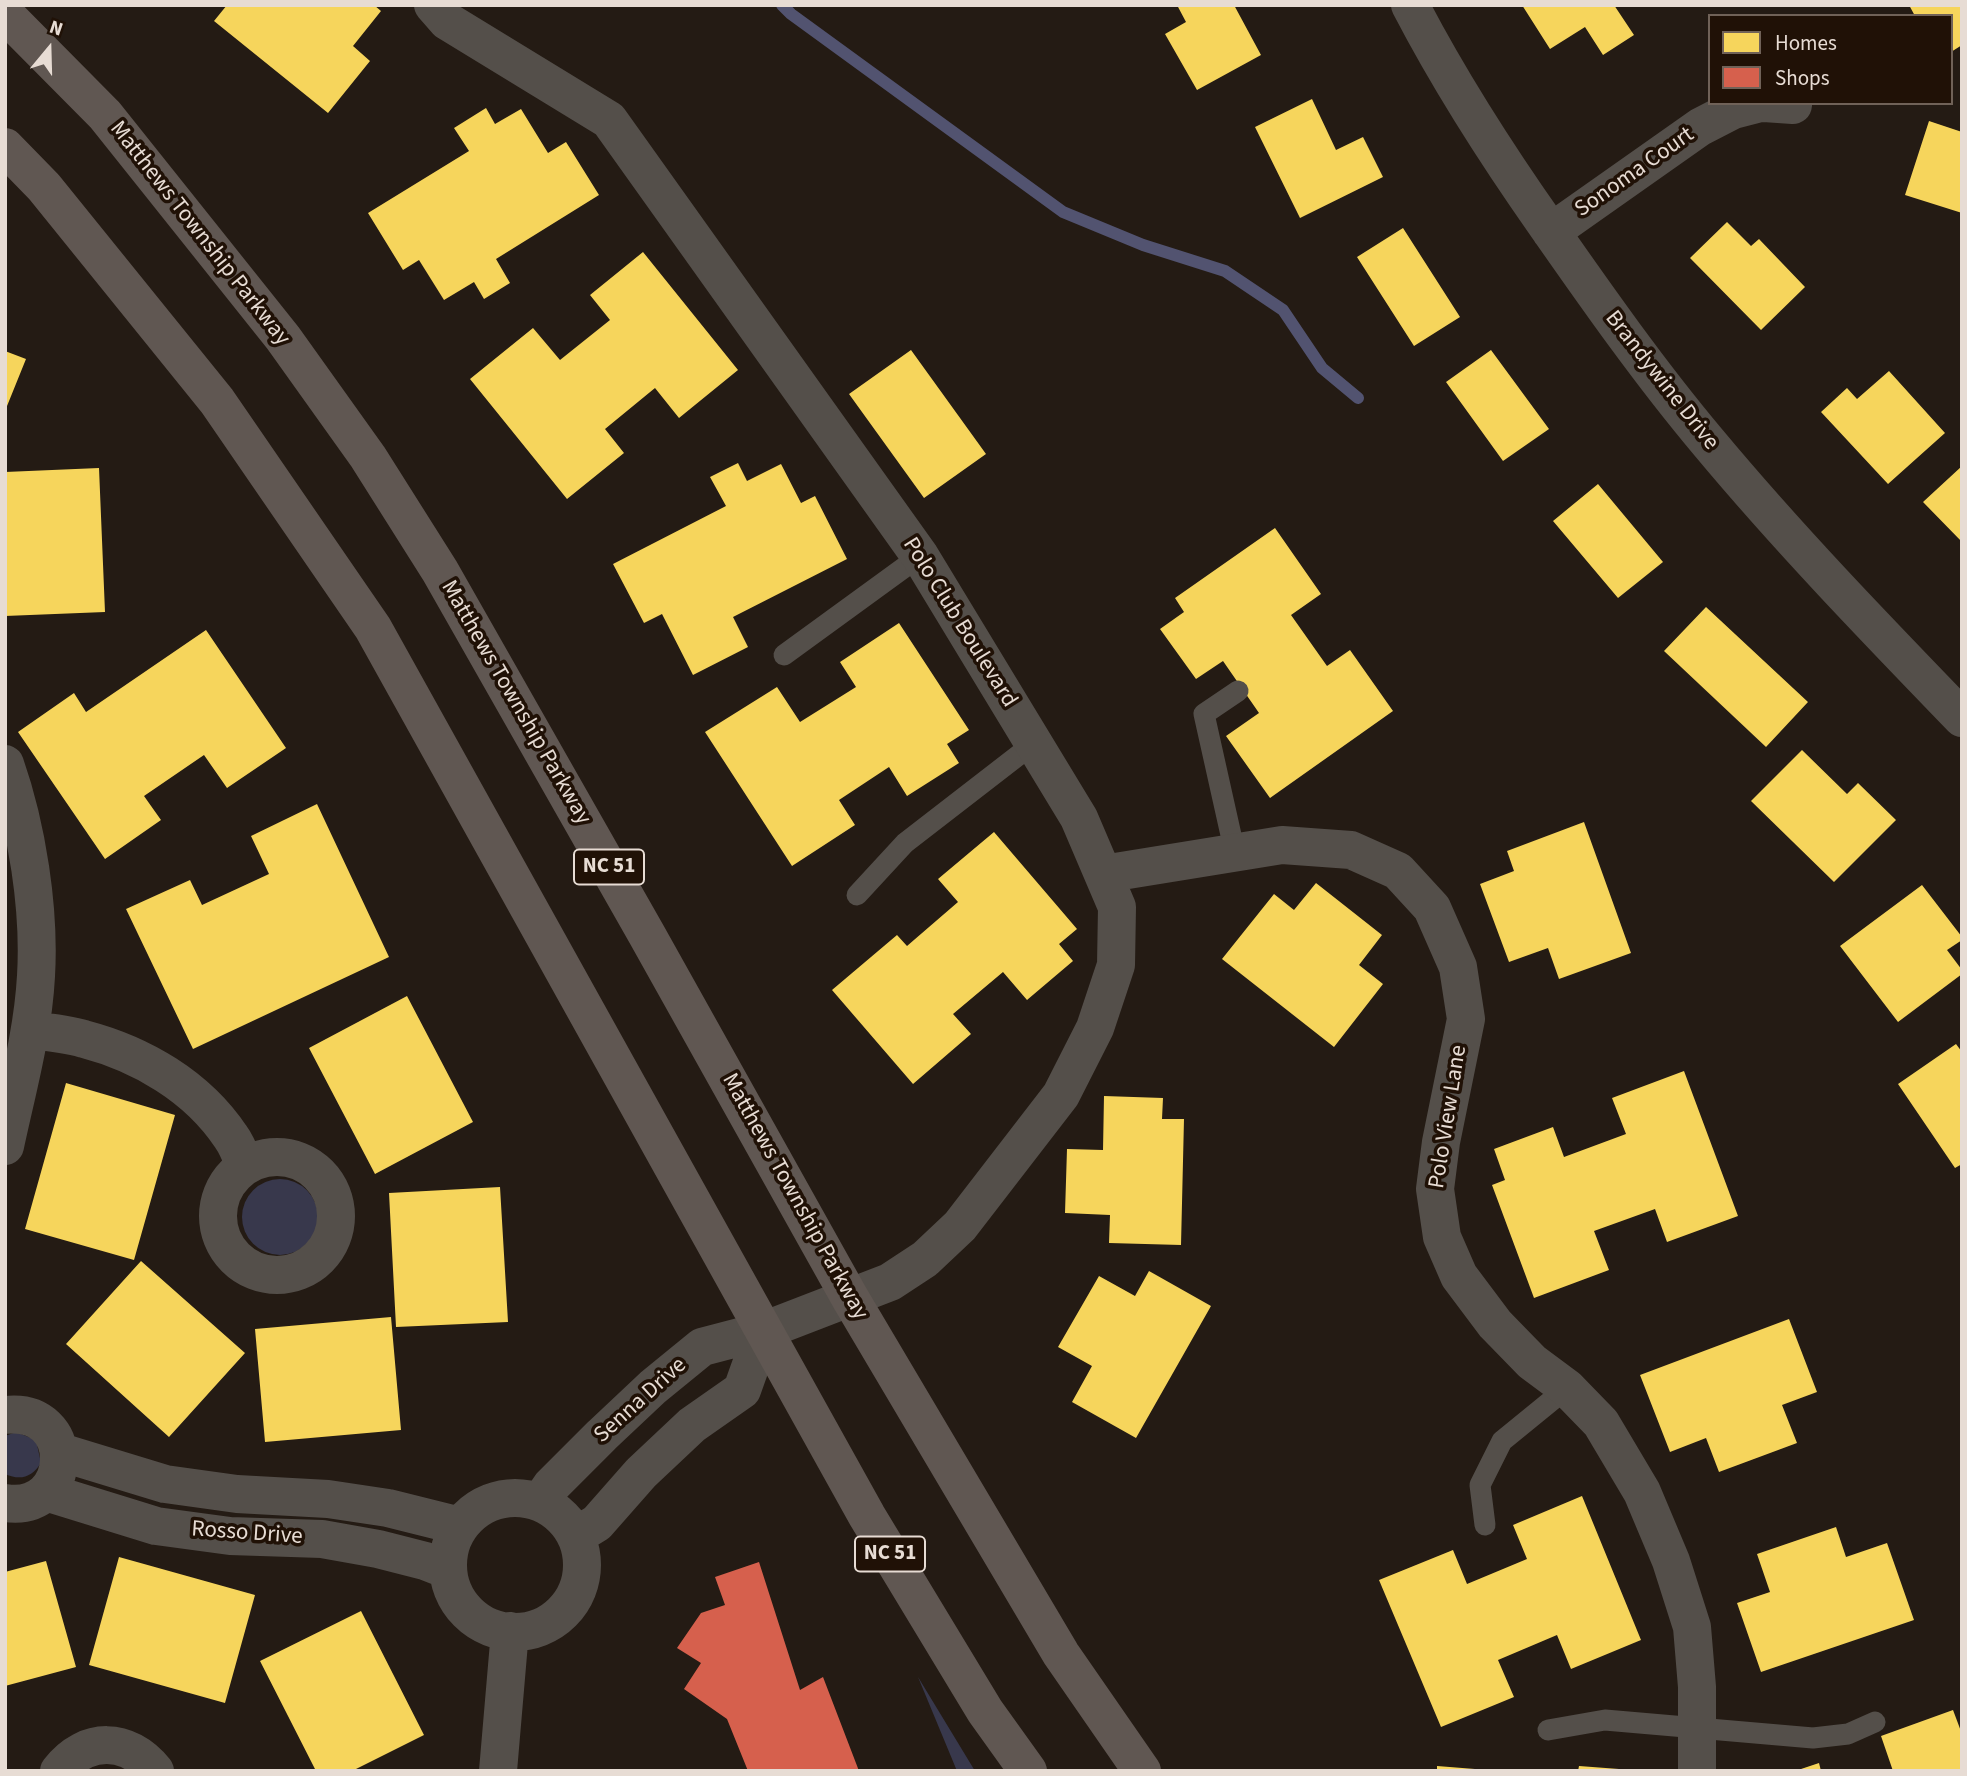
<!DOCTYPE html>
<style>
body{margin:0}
#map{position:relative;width:1967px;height:1776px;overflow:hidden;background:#241b14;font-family:"Source Sans 3",sans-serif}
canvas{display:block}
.frame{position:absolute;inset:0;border:7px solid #e7dcd4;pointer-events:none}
.legend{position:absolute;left:1708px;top:14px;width:245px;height:91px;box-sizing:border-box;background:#201106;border:2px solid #706258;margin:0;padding:9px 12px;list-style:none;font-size:21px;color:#e7dcd4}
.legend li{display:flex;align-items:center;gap:14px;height:35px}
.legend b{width:35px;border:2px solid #706258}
.north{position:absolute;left:14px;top:14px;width:70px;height:70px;-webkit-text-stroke:5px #201106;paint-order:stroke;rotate:19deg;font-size:19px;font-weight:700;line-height:28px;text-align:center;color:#e7dcd4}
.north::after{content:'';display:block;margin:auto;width:24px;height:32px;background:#e7dcd4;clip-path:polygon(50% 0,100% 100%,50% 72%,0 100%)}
</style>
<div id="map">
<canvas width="1967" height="1776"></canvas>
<div class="frame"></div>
<ul class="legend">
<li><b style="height:19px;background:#f6d55c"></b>Homes</li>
<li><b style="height:19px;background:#d6604d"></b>Shops</li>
</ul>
<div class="north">N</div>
</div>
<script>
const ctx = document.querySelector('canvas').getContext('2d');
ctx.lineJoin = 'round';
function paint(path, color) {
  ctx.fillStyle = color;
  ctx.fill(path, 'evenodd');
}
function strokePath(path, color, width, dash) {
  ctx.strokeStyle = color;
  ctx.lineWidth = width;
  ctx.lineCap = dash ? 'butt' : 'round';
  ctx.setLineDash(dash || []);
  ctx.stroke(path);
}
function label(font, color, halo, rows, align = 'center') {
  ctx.font = font + ' "Source Sans 3",sans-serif';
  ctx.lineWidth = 7;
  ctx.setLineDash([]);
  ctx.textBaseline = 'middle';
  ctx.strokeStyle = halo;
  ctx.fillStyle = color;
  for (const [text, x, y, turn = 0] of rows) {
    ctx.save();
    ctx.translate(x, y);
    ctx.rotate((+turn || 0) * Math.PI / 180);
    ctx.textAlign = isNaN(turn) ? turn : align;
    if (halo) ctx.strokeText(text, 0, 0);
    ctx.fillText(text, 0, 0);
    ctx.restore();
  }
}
const green = new Path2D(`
 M242 1217a38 38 0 1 1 76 0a38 38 0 1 1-76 0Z
 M16,1432l20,8 5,23c-9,14 -20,18 -36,11v-38z
 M918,1677l57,94h-18z`);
const homes = new Path2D(`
 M227,5h147l7,6 -28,35 17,15 -42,52 -114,-92z
 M1177,5h57l27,50 -64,35 -32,-56 21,-12z
 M1522,5h92l20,30 -31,20 -18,-28 -35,22z
 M1909,5h53v40l-11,7v-36h-36z
 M1312,99l24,51 27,-13 20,40 -83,41 -45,-91z
 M486,108l9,16 26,-15 27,44 18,-11 33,53 -103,64 14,24 -26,16 -10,-17 -30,18 -25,-40 -16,10 -35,-57 101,-62 -15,-23z
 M1929,121l33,11v81l-57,-18z
 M1727,222l24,24 8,-7 46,48 -44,43 -71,-72z
 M1403,228l57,89 -46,29 -57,-89z
 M643,252l95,118 -59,48 -24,-30 -50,41 19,24 -57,46 -97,-120 63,-51 27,32 50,-40 -20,-25z
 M911,350l75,104 -62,44 -75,-104z
 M1491,350l58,79 -46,32 -57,-79z
 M5,351l21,8 -21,52z
 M1889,371l56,62 -57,51 -67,-72 26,-24 10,11z
 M738,463l9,18 34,-17 20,39 14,-7 32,63 -114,58 15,30 -55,28 -31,-61 -18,9 -31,-59 113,-58 -16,-29z
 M1962,466v76l-39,-40z
 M99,468l6,144 -100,4v-144z
 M1598,484l65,78 -45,36 -65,-77z
 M1275,528l46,66 -30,21 36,51 23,-16 43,61 -123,87 -44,-62 33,-23 -36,-52 -27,18 -36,-50 24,-17 -9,-14z
 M1706,607l102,95 -42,45 -102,-96z
 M899,623l70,107 -22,14 12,19 -52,33 -18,-29 -50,33 16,25 -63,41 -87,-134 72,-45 23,35 56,-35 -16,-25z
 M206,630l80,118 -59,40 -23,-33 -60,41 17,24 -56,39 -87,-127 56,-39 12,19z
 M1802,750l45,44 11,-11 38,37 -62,62 -83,-81z
 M317,804l72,153 -196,92 -67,-140 64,-29 12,25 67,-31 -18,-38z
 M1584,822l47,131 -72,26 -11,-31 -39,14 -29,-78 34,-13 -7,-20z
 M994,832l83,97 -18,15 14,17 -46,39 -24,-28 -50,42 18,20 -58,50 -81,-94 65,-55 10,11 51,-44 -20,-23z
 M1316,883l66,52 -23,30 24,19 -49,63 -112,-88 52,-65 20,16z
 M1922,885l40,52v3l-15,10 15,20v4l-64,48 -58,-76z
 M407,996l66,126 -98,52 -66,-126z
 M1956,1044l6,8v112l-7,4 -57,-84z
 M1684,1071l54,145 -71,26 -12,-33 -61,22 15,39 -75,28 -42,-113 13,-5 -11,-31 59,-22 11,30 62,-23 -14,-36z
 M66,1083l109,32 -41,145 -109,-31z
 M1104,1096l59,2 -1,21h22l-3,126 -72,-2 1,-28 -45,-2 2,-64 36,1z
 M500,1187l8,135 -112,5 -7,-134z
 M141,1261l104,92 -76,84 -103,-93z
 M1149,1271l62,35 -75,132 -64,-36 20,-36 -34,-19 41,-71 36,20z
 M391,1317l10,113 -136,12 -10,-113z
 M1789,1319l28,73 -35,13 15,38 -78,29 -13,-34 -36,14 -30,-77z
 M1582,1496l59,144 -70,29 -14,-34 -59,25 16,37 -73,30 -62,-147 74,-30 14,34 60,-25 -14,-34z
 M1836,1527l10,30 41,-14 27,77 -153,52 -24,-69 33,-11 -13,-38z
 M119,1557l136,38 -30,108 -136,-38z
 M46,1561l30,106 -71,19v-114z
 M361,1611l63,124 -72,36h-36l-56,-110z
 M1953,1710l9,24v37h-69l-12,-35z
 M1819,1763l2,8h-23v-1z
 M1437,1766l38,3v2h-38z
 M1579,1766l40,3v2h-41z`);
const shops = new Path2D(`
 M759,1562l41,128 23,-13 36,94h-111l-21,-52 -43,-30 17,-26 -24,-15 24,-35 24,-8 -10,-28z`);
const stream = new Path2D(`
 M782,5l9,9 272,198 80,33 82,26 58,39 39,58 36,30`);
const service = new Path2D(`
 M784,655l136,-99
 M1235,853l-31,-139 34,-23
 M857,895l48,-52 128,-99
 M1485,1525l-5,-40 22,-44 65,-53
 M1548,1730l57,-10 208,18 35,-4 27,-12`);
const minor = new Path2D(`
 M433,5l14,16 162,99 311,436 159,262 38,89 -1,58 -21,63 -34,67 -101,131 -35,33 -35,23 -127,49 -61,16 -49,40 -51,48 -51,51 -11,16
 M1410,5c40,77 87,150 137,221 51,73 103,147 161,216 80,96 167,186 254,276
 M1764,103l29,2
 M1551,232l149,-105 33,-17 27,-7
 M5,764c22,63 35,145 31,212 -3,57 -19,114 -31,170
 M1103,874l179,-29 69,5 47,21 34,37 26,59 8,52 -25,123 -6,47 7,48 17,39 36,48 37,38 35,26 34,35 41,69 29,69 21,66 5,60v84
 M30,1030c18,2 37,4 54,9 57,15 113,47 147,98 6,8 10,19 14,29
 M218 1216a59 59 0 1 1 118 0a59 59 0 1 1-118 0Z
 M5,1415c74,-9 70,99 0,88
 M60,1452l105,32 72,10 91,5 60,9 72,18
 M46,1492l110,34 74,10 92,3 56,10 47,12 23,9
 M448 1565a67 67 0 1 1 134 0a67 67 0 1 1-134 0Z
 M576,1536l21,-13 44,-50 51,-48 50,-35 21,-59
 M59,1771c27,-35 69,-34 96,0
 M498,1771l12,-140`);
const primary = new Path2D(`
 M5,14l100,101 178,223 85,119 72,114 207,364 203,363 211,356 81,117
 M5,147l39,40 173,214 156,227 494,888 118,195 43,60`);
const shields = [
 [609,867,70],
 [890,1554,70]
];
const shieldNames = [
 ["NC 51",609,867],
 ["NC 51",890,1554]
];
const streetNames = [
 ["Sonoma Court",1635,173,-35],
 ["Matthews Township Parkway",199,234,52],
 ["Brandywine Drive",1661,381,52],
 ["Polo Club Boulevard",959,623,58],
 ["Matthews Township Parkway",515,703,60],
 ["Polo View Lane",1449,1117,-81],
 ["Matthews Township Parkway",794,1197,61],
 ["Senna Drive",641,1401,-42],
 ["Rosso Drive",247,1534,4]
];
paint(green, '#38384c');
paint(homes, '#f6d55c');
paint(shops, '#d6604d');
strokePath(stream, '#525370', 12);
strokePath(service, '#544f4a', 21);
strokePath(minor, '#544f4a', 38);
strokePath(primary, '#605752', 38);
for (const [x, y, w] of shields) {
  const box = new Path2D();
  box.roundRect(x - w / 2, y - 17.5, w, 35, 5);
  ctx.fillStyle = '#201106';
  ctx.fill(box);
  strokePath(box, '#e7dcd4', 2);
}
label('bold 21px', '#e7dcd4', null, shieldNames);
label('23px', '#e7dcd4', '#201106', streetNames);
</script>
